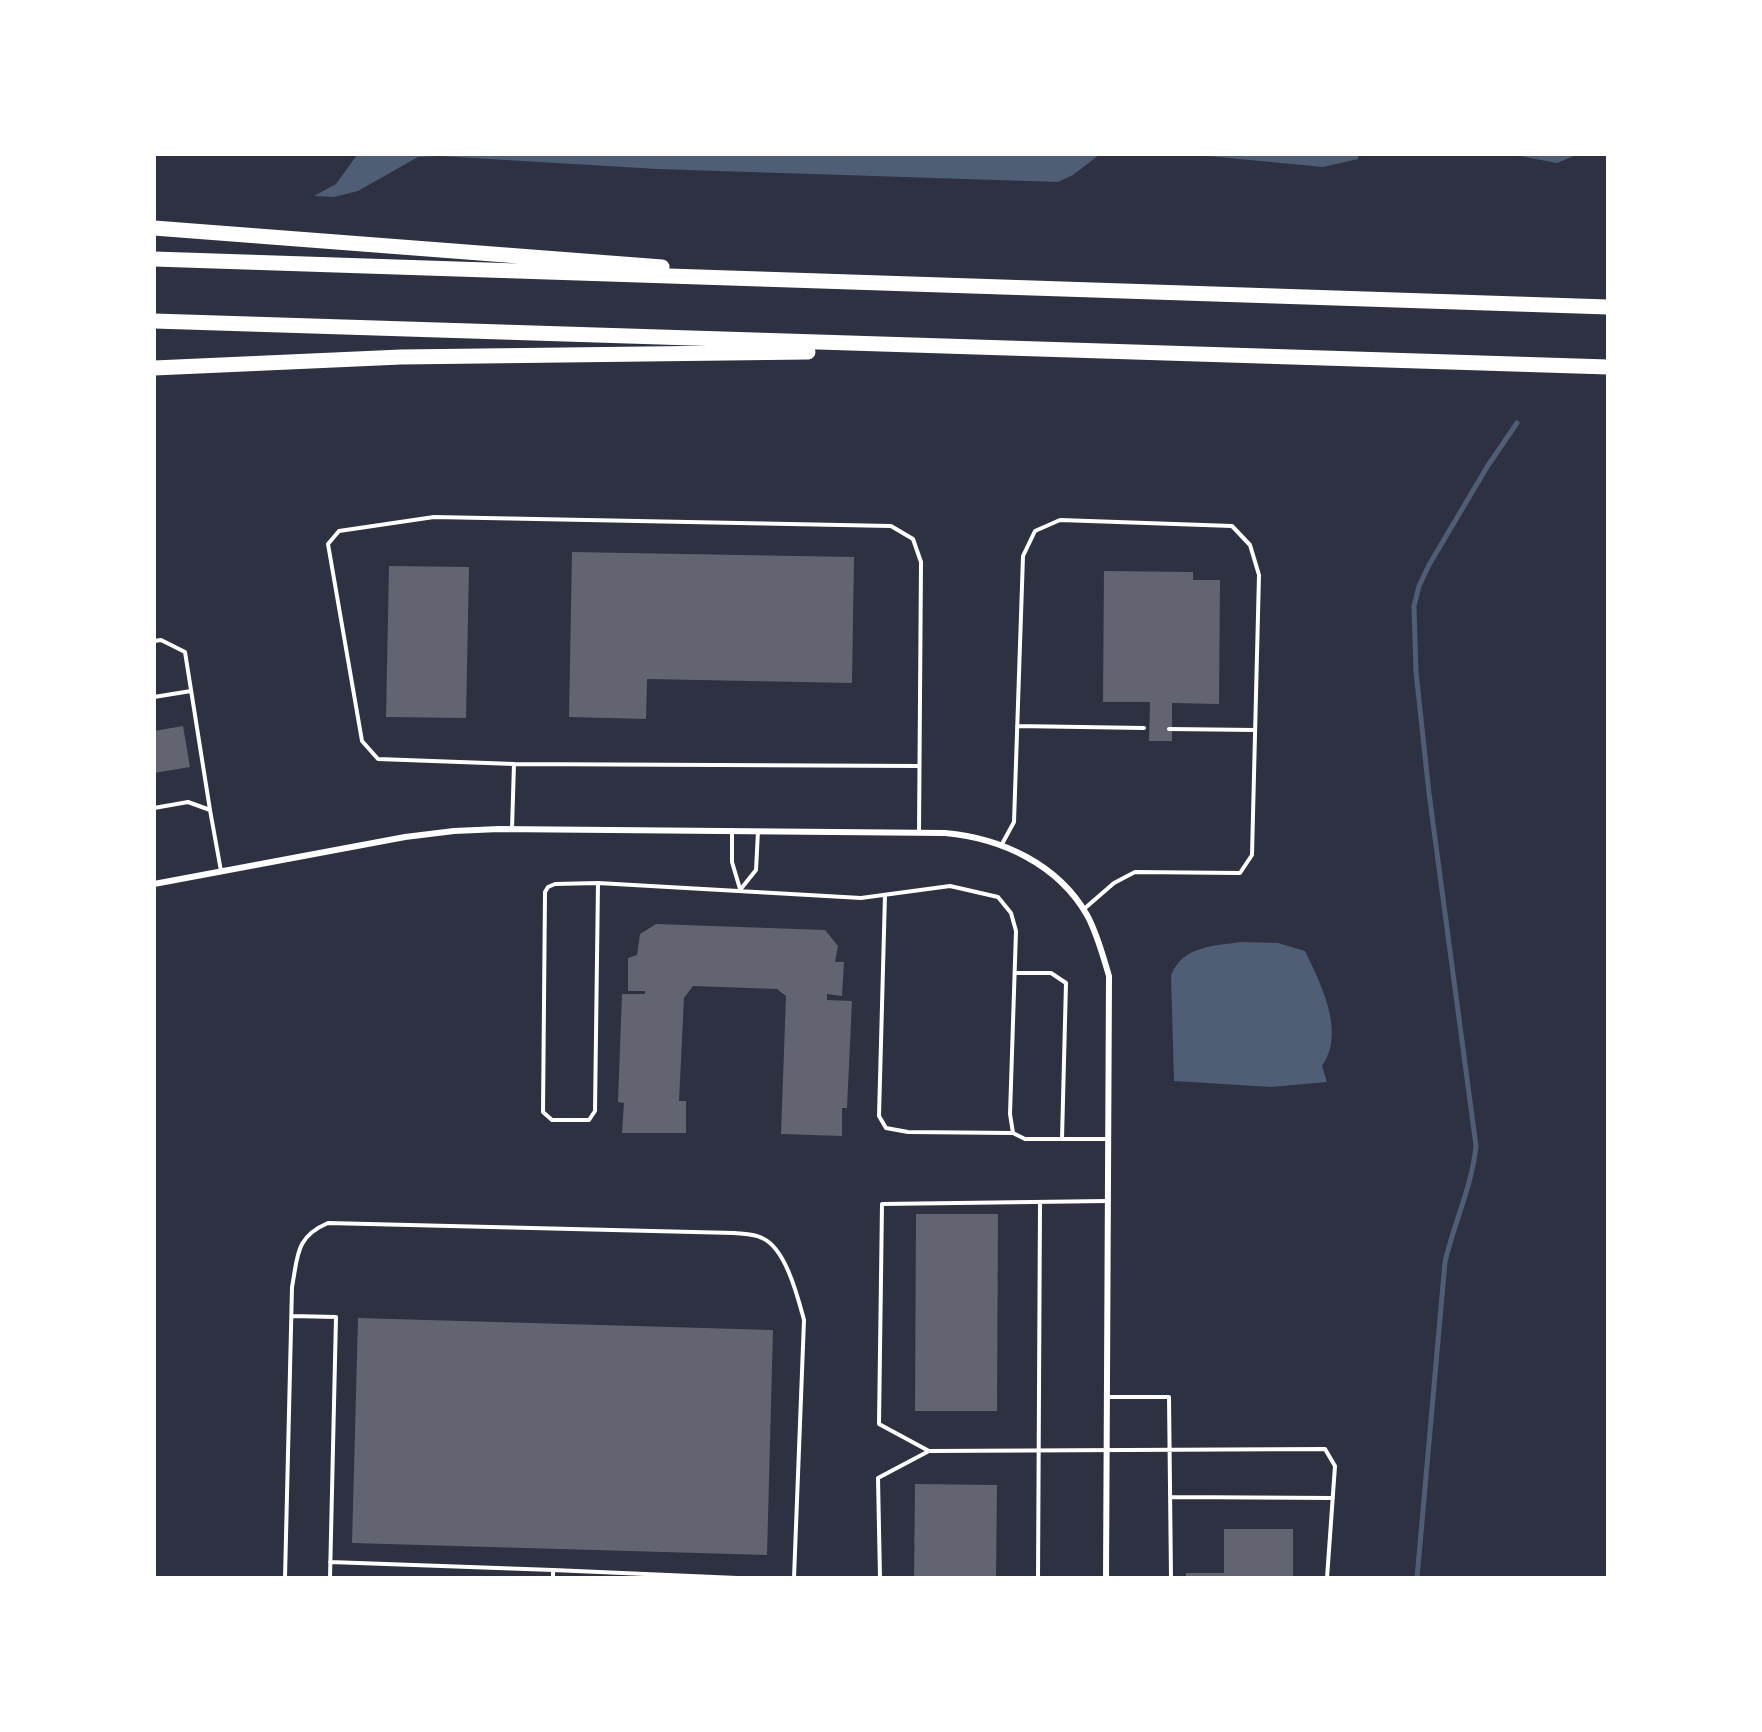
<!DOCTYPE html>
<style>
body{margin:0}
#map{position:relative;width:1762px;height:1732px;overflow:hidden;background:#2d3142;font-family:Barlow,sans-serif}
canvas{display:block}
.frame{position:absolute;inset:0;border:156px solid #fff;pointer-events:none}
</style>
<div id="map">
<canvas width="1762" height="1732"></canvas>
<div class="frame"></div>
</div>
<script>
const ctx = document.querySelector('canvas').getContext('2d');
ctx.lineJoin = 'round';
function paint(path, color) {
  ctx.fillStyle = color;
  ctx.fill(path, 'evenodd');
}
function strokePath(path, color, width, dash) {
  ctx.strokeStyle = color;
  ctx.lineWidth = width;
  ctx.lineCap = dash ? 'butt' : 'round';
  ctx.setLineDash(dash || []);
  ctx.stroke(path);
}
const water = new Path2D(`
 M357,155v-1l742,1 -26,20 -15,7 -401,-13 -218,-13 -21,1 -60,34 -24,6 -20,-1 22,-12z
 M1197,155h161v4l-35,8z
 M1515,155h61l-19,8z
 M1241,942l37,1 27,8c16,33 41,82 17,115l5,16 -56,5 -97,-6 -3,-106c12,-29 42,-29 70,-33z`);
const stream = new Path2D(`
 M1417,1578l28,-316c9,-39 27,-76 31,-116l-47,-353 -13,-121 -2,-66 5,-20 10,-21 58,-98 30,-44`);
const building = new Path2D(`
 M572,552l282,5 -2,126 -205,-4 -1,40 -77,-2z
 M389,566l80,1 -3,151 -80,-1z
 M1104,571l89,1v8h27l-1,124 -47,-1v38h-23l1,-39h-47z
 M183,726l7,41 -36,6v-42z
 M656,924l169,6 13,16 -3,16h9l-2,34 -15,-2v6l25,1 -5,107h-5v28l-61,-2 5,-138 -9,-7 -84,-3 -9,12 -5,103h7v32h-64l2,-30 -6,-1 4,-108h23v-3h-17v-33l9,-3 3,-21z
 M916,1214h82l-1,197h-82z
 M358,1318l415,12 -6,225 -415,-12z
 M915,1484l82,1 -1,93h-82z
 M1224,1529h69v49h-107v-5h38z`);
const service = new Path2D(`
 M154,641l7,-1 24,12 25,158
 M154,697l37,-6
 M1017,726l127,2
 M1169,729l86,1
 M514,764l405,2
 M154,808l34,-6 22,8 11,61
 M512,829l2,-65 -136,-5 -16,-18 -34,-197 11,-13 95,-14 457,9 22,13 8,23 -2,271
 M732,830v32l8,27
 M1002,844l12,-22 9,-266 12,-25 25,-11 172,6 18,19 9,30 -7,280 -12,18 -105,-1 -21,11 -30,26
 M598,883l-3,228 -6,9h-37l-9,-8 2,-220 3,-5 7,-3 43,-1 263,15 89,-12 48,11 13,16 5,18 -6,183 3,19 12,6h82
 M740,890l16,-20 2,-39
 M885,895l-6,221 7,12 22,4 105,1
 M1015,973h36l15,10 -4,156
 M292,1316l44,1 -6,261
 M1107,1397h62l2,181
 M929,1451l-50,-27 3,-220 225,-3
 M1171,1497l162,1
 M330,1562l223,8
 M285,1578l7,-291c6,-31 3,-50 36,-64l406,10c9,1 21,1 28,5 24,10 36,60 42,82l-10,258
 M553,1578v-8l184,8
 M880,1578l-2,-100 51,-27 396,-2 10,17 -8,112
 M1038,1578l2,-375`);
const minor = new Path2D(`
 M154,884l251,-47 49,-6 45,-2 446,4c56,5 113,31 142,82 10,18 16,41 22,61l-3,602`);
const motorway = new Path2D(`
 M154,228l508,39
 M154,259l1454,48
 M154,321l1454,46
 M154,368l247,-11 407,-5`);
paint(water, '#4f5d75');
strokePath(stream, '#4f5d75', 5);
paint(building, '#626471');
strokePath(service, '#fff', 4);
strokePath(minor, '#fff', 6);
strokePath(motorway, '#fff', 15);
</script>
